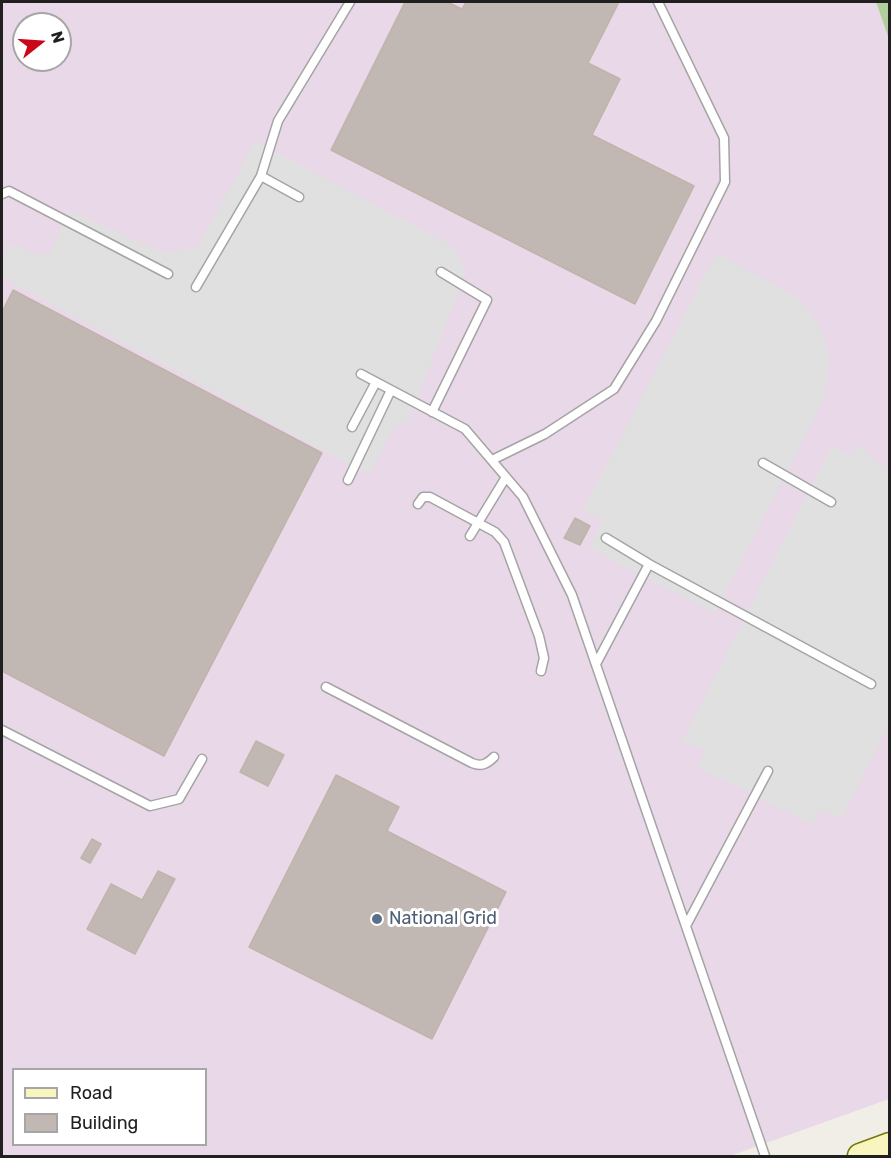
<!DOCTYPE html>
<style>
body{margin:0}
#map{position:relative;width:891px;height:1158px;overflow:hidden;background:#f1ede7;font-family:Rubik,sans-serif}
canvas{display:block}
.frame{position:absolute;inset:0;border:3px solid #202020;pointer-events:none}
.legend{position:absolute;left:12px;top:1068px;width:195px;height:78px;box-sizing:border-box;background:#fff;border:2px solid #a6a6a6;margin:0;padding:8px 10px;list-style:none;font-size:18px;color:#202020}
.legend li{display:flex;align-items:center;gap:12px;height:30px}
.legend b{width:30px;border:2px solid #a6a6a6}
.north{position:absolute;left:12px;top:12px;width:60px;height:60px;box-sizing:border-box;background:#fff;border:2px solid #a6a6a6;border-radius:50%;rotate:73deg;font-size:16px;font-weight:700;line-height:24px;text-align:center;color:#202020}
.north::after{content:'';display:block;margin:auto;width:21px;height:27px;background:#cb0618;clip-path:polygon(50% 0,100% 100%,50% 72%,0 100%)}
</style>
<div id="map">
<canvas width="891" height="1158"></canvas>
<div class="frame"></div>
<ul class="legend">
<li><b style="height:8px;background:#f8f6be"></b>Road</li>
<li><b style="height:16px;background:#c1b8b4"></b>Building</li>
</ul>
<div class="north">N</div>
</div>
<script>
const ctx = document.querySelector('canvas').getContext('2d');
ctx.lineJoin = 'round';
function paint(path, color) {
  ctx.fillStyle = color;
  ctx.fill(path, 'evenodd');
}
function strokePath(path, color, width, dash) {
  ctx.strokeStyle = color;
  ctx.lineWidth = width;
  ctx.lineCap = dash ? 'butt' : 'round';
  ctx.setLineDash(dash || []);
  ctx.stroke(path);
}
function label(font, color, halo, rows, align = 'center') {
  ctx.font = font + ' Rubik,sans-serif';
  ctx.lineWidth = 6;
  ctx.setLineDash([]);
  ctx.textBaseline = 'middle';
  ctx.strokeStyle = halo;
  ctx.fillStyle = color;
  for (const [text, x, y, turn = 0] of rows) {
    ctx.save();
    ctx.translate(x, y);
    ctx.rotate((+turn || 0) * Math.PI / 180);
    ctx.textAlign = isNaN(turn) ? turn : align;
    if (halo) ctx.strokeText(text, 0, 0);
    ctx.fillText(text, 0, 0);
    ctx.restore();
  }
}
const industrial = new Path2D(`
 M2,2h874l14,37 -1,1060 -159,57h-728zM24,24h36v36h-36zM14,1070h192v74h-192z`);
const forest = new Path2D(`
 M876,2h13v37z`);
const parking = new Path2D(`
 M255,141l195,104 10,12 5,17 -56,146 -14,6 -27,49 -366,-198v-18l7,-15 27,10h14l18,-44 96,43 15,-2 20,-5z
 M717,253l83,46 21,28 9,35 -8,40 -107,211 -125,-65 12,-28 -19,-10z
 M859,444l30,28 1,251 -48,96 -22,-9 -7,15 -115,-58 7,-17 -23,-9 150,-295 18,10z`);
const building = new Path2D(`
 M405,2h42l15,7 4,-7h153l-31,61 32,16 -28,56 102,51 -59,118 -304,-154z
 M13,290l309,163 -158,303 -162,-85v-359z
 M575,518l15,8 -10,19 -16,-7z
 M256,741l28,14 -16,31 -28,-14z
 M336,775l63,32 -12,24 119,61 -74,147 -183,-92z
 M92,839l9,5 -11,19 -9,-5z
 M158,871l17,8 -40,75 -48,-25 24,-45 31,16z`);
const service = new Path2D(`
 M261,176l17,-55 72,-119
 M2,194l7,-3 159,83
 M196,287l65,-111 38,21
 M361,374l104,55 58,68 49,98 193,561
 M432,412l55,-112 -46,-28
 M352,427l24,-45
 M492,460l53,-26 69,-45 42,-68 69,-139 -1,-44 -66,-136
 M763,463l68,39
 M348,480l43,-90
 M418,504l5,-7h7l65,35 9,10 35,94 5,22 -3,13
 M470,536l36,-59
 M649,564l222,120
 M596,664l53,-100 -43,-26
 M326,687l146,76c9,4 15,1 22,-6
 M2,730l148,76 29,-7 23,-40
 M687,924l81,-153`);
const secondary = new Path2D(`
 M860,1156l30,-11`);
const markers = [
 [377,919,6,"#5c6f8a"]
];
const serviceNames = [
 ["National Grid",389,919]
];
paint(industrial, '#e9d9e8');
paint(forest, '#b0cf9d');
paint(parking, '#e0e0e0');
paint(building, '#c1b8b4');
strokePath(building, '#c2b2aa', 1.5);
strokePath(service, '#a4a4a4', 11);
strokePath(secondary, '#757708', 27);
strokePath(service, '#fff', 8);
strokePath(secondary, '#f8f6be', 24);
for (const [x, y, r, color] of markers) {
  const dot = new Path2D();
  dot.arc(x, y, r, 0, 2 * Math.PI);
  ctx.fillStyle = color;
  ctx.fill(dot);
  strokePath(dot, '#fff', 2);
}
label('18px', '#4e5e75', '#fff', serviceNames, 'left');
</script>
